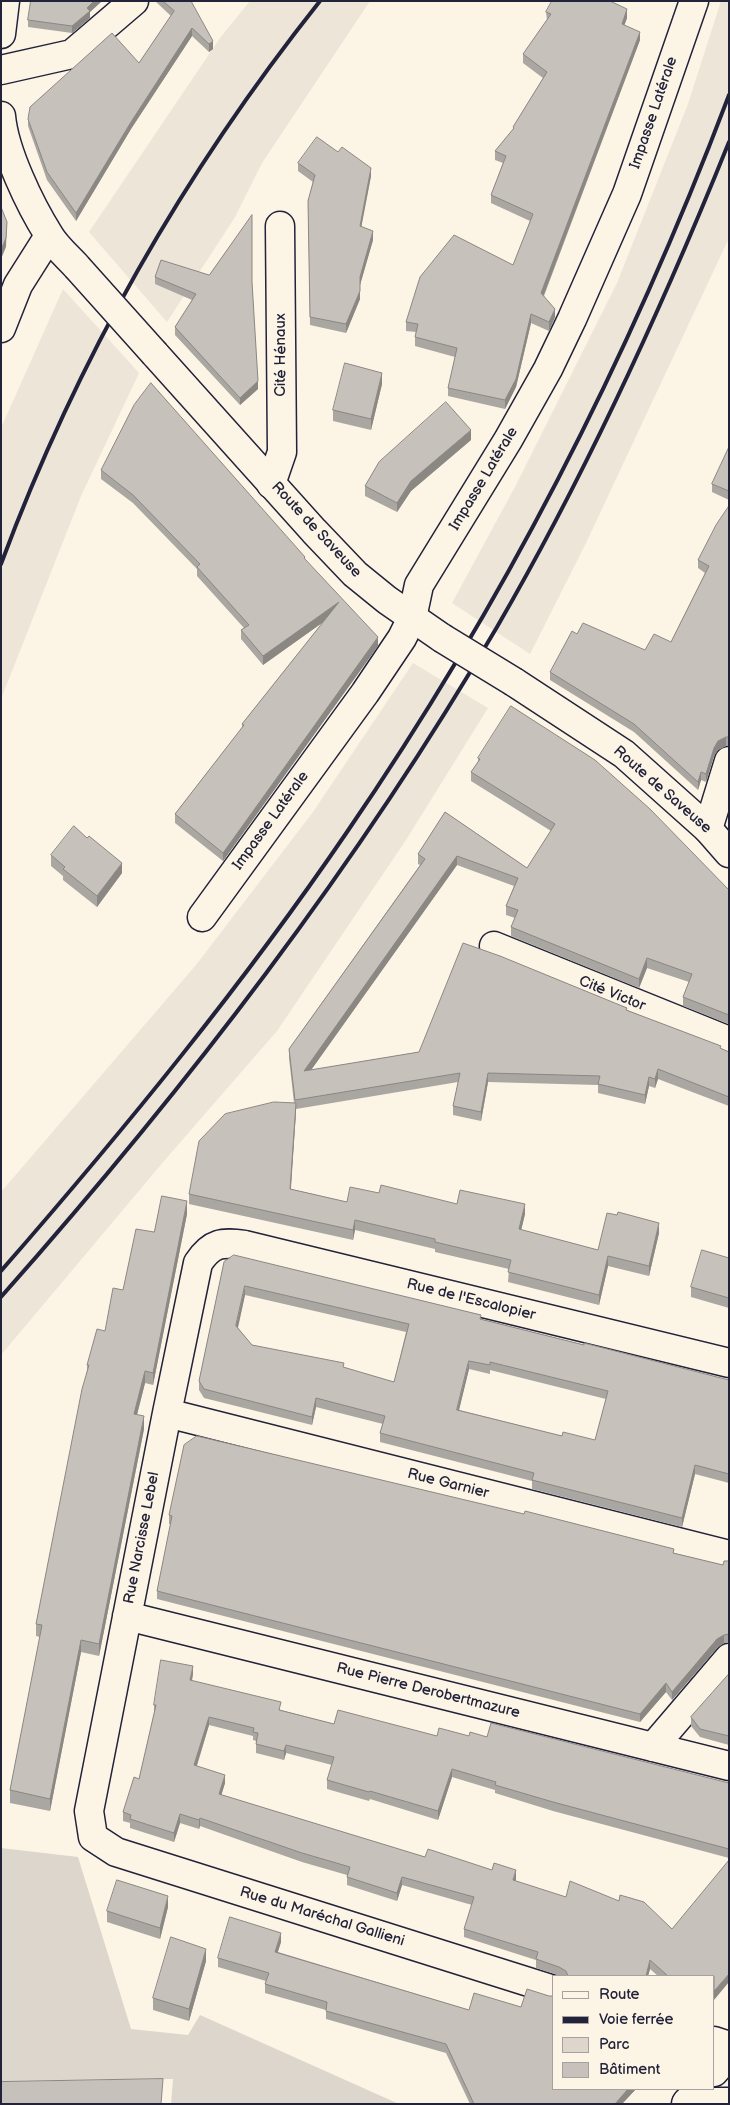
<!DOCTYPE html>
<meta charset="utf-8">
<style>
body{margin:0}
#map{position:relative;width:730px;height:2105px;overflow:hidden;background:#fcf5e5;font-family:"Balsamiq Sans",sans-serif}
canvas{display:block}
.frame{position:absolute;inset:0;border:2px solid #22223b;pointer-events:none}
.legend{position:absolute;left:552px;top:1975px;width:162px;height:115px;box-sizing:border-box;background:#fcf5e5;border:1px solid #a5a1a1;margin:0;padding:6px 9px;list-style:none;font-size:15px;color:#22223b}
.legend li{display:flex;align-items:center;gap:10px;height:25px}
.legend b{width:25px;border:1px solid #a5a1a1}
</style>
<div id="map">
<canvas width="730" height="2105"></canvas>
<div class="frame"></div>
<ul class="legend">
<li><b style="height:6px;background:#fcf5e5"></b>Route</li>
<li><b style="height:6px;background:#22223b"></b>Voie ferrée</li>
<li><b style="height:14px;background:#dcd6cc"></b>Parc</li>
<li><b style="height:14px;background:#c6c1bb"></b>Bâtiment</li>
</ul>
</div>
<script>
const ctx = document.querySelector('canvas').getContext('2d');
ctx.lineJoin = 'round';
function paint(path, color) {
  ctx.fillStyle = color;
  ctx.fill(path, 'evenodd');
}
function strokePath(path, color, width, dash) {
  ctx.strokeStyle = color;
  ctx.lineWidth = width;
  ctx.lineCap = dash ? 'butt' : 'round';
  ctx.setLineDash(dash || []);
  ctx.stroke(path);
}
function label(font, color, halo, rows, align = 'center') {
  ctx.font = font + ' "Balsamiq Sans",sans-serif';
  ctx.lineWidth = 4;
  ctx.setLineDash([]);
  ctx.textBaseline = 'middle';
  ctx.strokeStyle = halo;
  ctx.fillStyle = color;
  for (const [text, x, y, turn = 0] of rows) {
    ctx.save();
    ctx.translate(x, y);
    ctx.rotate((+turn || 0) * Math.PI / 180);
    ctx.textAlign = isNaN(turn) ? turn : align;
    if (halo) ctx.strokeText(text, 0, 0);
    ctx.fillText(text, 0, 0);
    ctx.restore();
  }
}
const built = new Path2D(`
 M250,1h120l-108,162 -27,54 -68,105 -78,-90 131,-194z
 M721,1h8v237l-143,305 -56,111 -78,-51 63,-116 102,-204 71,-179z
 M63,289l76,84 -58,123 -80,203v-271z
 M413,663l75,45 -82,132 -129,191 -113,130 -163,194v-163l195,-227 117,-153z`);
const green = new Path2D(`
 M1,1848l77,9 53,172 57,6 12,-20 199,89h-228l2,-25 -172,3z`);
const street = new Path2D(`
 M1,70l71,-16 62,-53
 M1,328l17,-43 31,-49
 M271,484l11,-32 -2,-226
 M708,829l21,-68
 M202,917l163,-224 37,-55 10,-20 7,-33 89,-145 40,-71 24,-50 55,-125 67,-193
 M494,946l235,95
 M167,1413l562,142
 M127,1616l602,150
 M653,1747l76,-89
 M554,1990l-438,-138 -23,-15 -4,-26 78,-398 31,-150c14,-21 24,-21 47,-18l484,118
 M714,2041l15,5
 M687,2102h42`);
const secondary = new Path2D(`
 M1,34l4,-33
 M1,116c3,35 29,89 48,119 7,12 19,22 28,32
 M155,354l159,177 41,43 32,26 55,38
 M514,682l110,72 84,75 21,24
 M714,2072l15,-17
 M686,2104l13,-15`);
const rail = new Path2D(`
 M1,564c76,-204 183,-392 319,-563
 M1,1271c123,-141 241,-285 346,-439 157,-229 284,-478 382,-737
 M1,1297c185,-209 355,-429 496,-670 90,-155 165,-319 232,-485`);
const secondaryBridge = new Path2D(`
 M77,267l78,87
 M442,638l72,44`);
const wall = new Path2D(`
 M31,1h71l-12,11v6l-18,15 -44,-6v-7z
 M155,1h36l22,48 -4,3 -17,-16 -61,93 -55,92 -29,-41 -19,-54v-7l111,-56 32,-47z
 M546,12l81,6 -3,7 16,15 -96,256 11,21 -6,14 -18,-8 -15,64 -11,22 -57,-13v-8l7,-31 -40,-11v-9l1,-5 -10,-1v-9l107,-57 17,-44 -39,-18v-8l12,-32 -8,-3v-9l18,-21v-3l30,-49 -20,-15v-9l24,-34z
 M298,163l73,13 -10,51 12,13 -13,45v14l-14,34 -36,-8 -2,-124 5,-19 -15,-11z
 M209,275l43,7 6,107 -18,16 -65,-70v-8l17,-27 -37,-16v-7z
 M382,384l-11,46 -38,-9v-11z
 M471,440l-60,51 -14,21 -32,-16v-10z
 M729,447v53l-17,-8v-8z
 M101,470l204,90 73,86 -155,215 -48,-38v-9l67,-86v-4l81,-102 -60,43 -22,-26v-9l3,-2 -47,-52v-7l-64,-66 -32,-24z
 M729,506v240h-3l-8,4 -4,6 -8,26 -5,-2 -3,10 -64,-58 -84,-52v-8l27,-38 68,16 26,-8 34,-69 -7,-5v-8z
 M478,758l251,132v134l-46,-18v-9l6,-15 -42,-14 -8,20 -128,-52v-9l4,-9 -9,-3v-9l8,-20 -57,-21 -146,205 108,-18 208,-42 102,42v54l-71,-27 -3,9 -6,-2 -4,18 -47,-11v-8l-110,-3 -7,39 -28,-6v-9l5,-24 -162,27 -5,80 56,13 32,-9 146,21 -4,16 77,20 61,-17 -10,43 -41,-10 -9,39 -91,-23 1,-13 -74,-17v-3l-80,-19 -2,10 -164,-36v-10l105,-91 -5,-45v-9l131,-184 -2,-1v-10l27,-42 82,56 24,-37 -80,-50v-9l7,-10z
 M51,855l71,18 -25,34 -34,-27v-4l-12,-10z
 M187,1214l-34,171 -8,-2 -8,32 7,14 -45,227 -18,-4 -31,159 -40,-8v-13l30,-153 -4,-1v-12l51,-253v-6l18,-34 18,-41 31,-58z
 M729,1258v50l-38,-11v-10z
 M224,1262l257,57 103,26 145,35v103l-34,-9 -13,53 -150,-38v-8l-152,-39v-9l3,-9 -67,-17 -4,18 -108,-27 -5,-8v-9zM245,1295l161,37 -12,50 -50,-14 -92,-23 -14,-17zM469,1369l21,5v-4l116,29 -11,41 -33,-4 -103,-26z
 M169,1515l505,38 49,12 6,-4v82h-5l-7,5 -45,52 -6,-8 -26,30 -483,-123v-8l14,-67h-2z
 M193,1674l-1,7 89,29 53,14 103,12h32l18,1 242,46v75l-176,-47 -58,-18v-3l-43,-13 -14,43 -68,-21 -1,2 -42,-12v-9l5,-15 -46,-12 -2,7 -28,-7v-12l-3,-1v-4l-44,-11 -12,41 28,17 -4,12 204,62 91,22v2l198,95h-56l-8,-7 -2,7h-87l-25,-8v-8l-72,-23v-8l8,-24 -70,-20 -5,16 -50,-16v-10l-45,-13 -102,-36 -1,3 -19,-6 -6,19 -44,-14v-5l-7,-2v-9l16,-33 15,-66v-8z
 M729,1674v71l-29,-8 -9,-11v-9z
 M168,1907l-8,32 -53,-17v-11z
 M281,1942l-3,10 191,58 52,-3 28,-11 5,93h82l-14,15h-152l-24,-51 -120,-34v-9l-61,-17v-9l1,-3 -48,-14v-9z
 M206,1961l-17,60 -36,-11v-12z`);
const shadedWall = new Path2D(`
 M94,1h8l-12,11v6l-18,15v-7l15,-18z
 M627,9v9l-5,14v-8z
 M192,28v8l-61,93 -55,92v-8l55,-91z
 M640,32v8l-99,262v-9z
 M213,41v8l-4,3v-8z
 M371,168v8l-11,58v-8z
 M7,222l-1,25 -5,12v-9z
 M373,231v9l-13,45v-8z
 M360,291v8l-14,34v-9z
 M555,309v8l-6,14v-9z
 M531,314v9l-15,64 -11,22v-9z
 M382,373v11l-11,46v-11z
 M258,381v8l-18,16v-7z
 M471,430v10l-60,51 -14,21v-9l14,-22z
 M339,602v9l-76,54v-9z
 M378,637v9l-155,215v-8z
 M726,737v9l-8,4 -4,6 -8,26v-8l8,-26 4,-7z
 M701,772v8l-3,10v-8z
 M457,856v9l-153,215v-9z
 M122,863v10l-25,34v-11z
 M647,958v10l-8,20v-9z
 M658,1069v10l-3,9v-9z
 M488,1073v9l-7,39v-9z
 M649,1077v9l-4,18v-9z
 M296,1103v10l-6,86v-10z
 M187,1201v13l-34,171v-12z
 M525,1204v10l-6,25v-10z
 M355,1220v10l-2,10v-10z
 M659,1223v10l-10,43v-10z
 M608,1256v10l-9,39v-10z
 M245,1286v9l-9,40v-9z
 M469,1361v8l-12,49v-8z
 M145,1371v12l-11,43v-12z
 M316,1398v9l-4,18v-8z
 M144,1416v13l-45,227v-12z
 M695,1465v9l-13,53v-9z
 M724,1635v8l-7,5 -45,52v-8l45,-53z
 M81,1640v12l-31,159v-12z
 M193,1666v8l-3,15v-9z
 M666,1683v9l-26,30v-8z
 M209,1717v8l-15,49v-9z
 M286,1745v8l-2,7v-9z
 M452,1769v8l-14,43v-9z
 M225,1775v8l-6,20v-9z
 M180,1814v9l-6,19v-9z
 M200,1818v8l-1,3v-9z
 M516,1870v9l-3,10v-9z
 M402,1877v8l-5,16v-8z
 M168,1896v11l-8,32v-11z
 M281,1933v9l-6,18v-8z
 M206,1949v12l-17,60v-12z
 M650,1960v9l-2,7h-2z
 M729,1974v8l-15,18v-9z
 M628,2089h8l-14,15h-7z`);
const building = new Path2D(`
 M31,1h63l-7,7 3,3 -18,15 -44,-6z
 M163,1h28l22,40 -4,3 -17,-16 -61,94 -55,91 -29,-41 -19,-53 2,-12 82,-74 27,30 35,-52z
 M552,1h58l17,8 -5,15 18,8 -99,261 14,16 -6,13 -18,-8 -15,65 -11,21 -57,-12 9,-40 -42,-11 3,-13 -12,-2 14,-45 34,-42 59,30 20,-51 -42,-19 15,-39 -11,-5 19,-23 -1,-1 34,-55 -24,-18 28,-40 -5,-2z
 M317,137l21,15 4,-5 29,21 -11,58 13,5 -13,46v14l-14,33 -36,-7 -2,-116 7,-26 -17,-12z
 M1,207l6,15 -1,16 -5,12z
 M252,215v67l6,99 -18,17 -65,-71 21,-33 -41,-17 6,-17 48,15z
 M345,363l37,10 -11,46 -38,-9z
 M151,383l154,174 -1,1 74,79 -155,216 -48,-39 69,-89 -2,-1 97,-122 -76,54 -22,-26 8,-5 -52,-58 3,-3 -67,-69 -32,-25 33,-65z
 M446,402l25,28 -60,51 -14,22 -32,-17 14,-24z
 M729,447v44l-17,-7z
 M729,506v231h-3l-8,4 -4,7 -8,26 -5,-2 -3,10 -64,-58 -84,-52 22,-41 5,3 6,-11 62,27 9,-16 17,8 38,-76 -11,-6 18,-35z
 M511,706l84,54 55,49 79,81v125l-46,-18 9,-23 -45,-16 -8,21 -128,-52 7,-17 -12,-4 12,-28 -61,-22 -153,215 115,-19 44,-109 37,13 127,52 -1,2 95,36 -1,2 9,4v45l-71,-28 -3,10 -6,-2 -4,18 -47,-11 2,-8 -112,-3 -7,39 -28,-6 7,-33 -165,27 -6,-51 136,-190 -7,-5 27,-42 82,56 28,-44 -84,-52 9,-13 -2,-1z
 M74,826l13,12 2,-2 33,27 -25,33 -34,-27 2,-2 -14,-12z
 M274,1102l22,1 -6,86 57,13 3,-15 29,6 2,-8 76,19 3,-14 65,14 -6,25 79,21 9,-37 10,2 1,-3 41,11 -10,43 -41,-10 -9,39 -91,-23 3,-12 -76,-18v-3l-80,-19 -2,10 -164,-36 10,-53 26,-27z
 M162,1196l25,5 -34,172 -8,-2 -11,43 10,2 -45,228 -18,-4 -31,159 -40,-9 32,-165 -6,-1 46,-235 7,-24h-2l10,-36 8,2 8,-43 10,2 13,-61 18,3z
 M702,1250l27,8v40l-38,-11z
 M234,1255l214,52 33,8 -1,4 104,26v-2l145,37v94l-34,-9 -13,53 -150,-38 2,-7 -154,-40 5,-17 -69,-18 -4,19 -108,-28 -5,-8 25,-119zM245,1286l164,38 -15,58 -51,-15 1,-4 -92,-18 -16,-19zM469,1361l21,4v-3l118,29 -13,49 -32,-8 -1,4 -105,-26z
 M197,1436l327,78 1,-3 149,38 -1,4 50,12 1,-4h5v73l-5,1 -7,4 -45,53 -6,-9 -26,31 -483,-123 15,-75 -3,-1 15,-70z
 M161,1660l32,6 -3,14 91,22 -2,8 55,14 4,-14 99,26 2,-8 30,8 1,-4 17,5 4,-14 238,60v66l-176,-47 -58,-17 1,-3 -44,-13 -14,42 -68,-20 -1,1 -42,-12 7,-23 -48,-12 -2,6 -28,-7 2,-11 -5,-1 1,-4 -45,-11 -15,48 31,10 -6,19 206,63 3,-8 64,21 2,-7 22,7 -3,10 53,17 4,-16 49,20 1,-6 24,7 28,27 57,-69v114l-15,17v-15h-46l-18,-16 -4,16h-78l-2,-5 -7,-4 -23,-8 2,-7 -74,-23 10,-32 -72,-20 -5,16 -50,-16 3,-10 -48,-14 -102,-35 -1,2 -19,-6 -6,19 -44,-14 1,-4 -8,-3 11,-35 5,2 17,-74h-2z
 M729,1674v62l-29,-7 -9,-12z
 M117,1880l51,16 -8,32 -53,-17z
 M230,1917l51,16 -6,19 194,58 5,-17 47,14 6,-18 22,7h5v93h74l-13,15h-141l-28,-60 -120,-33 1,-9 -62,-18 4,-11 -51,-15z
 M171,1937l35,12 -17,60 -36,-11z
 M163,2079l-2,25h-160v-22z`);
const streetNames = [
 ["Impasse Latérale",654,113,-71],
 ["Cité Hénaux",281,355,-90],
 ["Impasse Latérale",484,479,-59],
 ["Route de Saveuse",316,530,47],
 ["Route de Saveuse",662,790,41],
 ["Impasse Latérale",271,821,-54],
 ["Cité Victor",612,994,22],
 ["Rue de l'Escalopier",471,1300,14],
 ["Rue Garnier",448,1484,14],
 ["Rue Narcisse Lebel",142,1538,-79],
 ["Rue Pierre Derobertmazure",428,1691,14],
 ["Rue du Maréchal Gallieni",322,1917,17]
];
paint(built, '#ece5d8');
paint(green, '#dcd6cc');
strokePath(street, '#22223b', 31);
strokePath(secondary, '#22223b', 31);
strokePath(street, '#fcf5e5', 28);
strokePath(secondary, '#fcf5e5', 28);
strokePath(rail, '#22223b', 4);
strokePath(secondaryBridge, '#22223b', 31, []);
strokePath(secondaryBridge, '#fcf5e5', 28);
paint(wall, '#aaa6a1');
paint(shadedWall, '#8b8783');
paint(building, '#c6c1bb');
strokePath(building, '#8b8783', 1);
label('15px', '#22223b', '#fcf5e5', streetNames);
</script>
